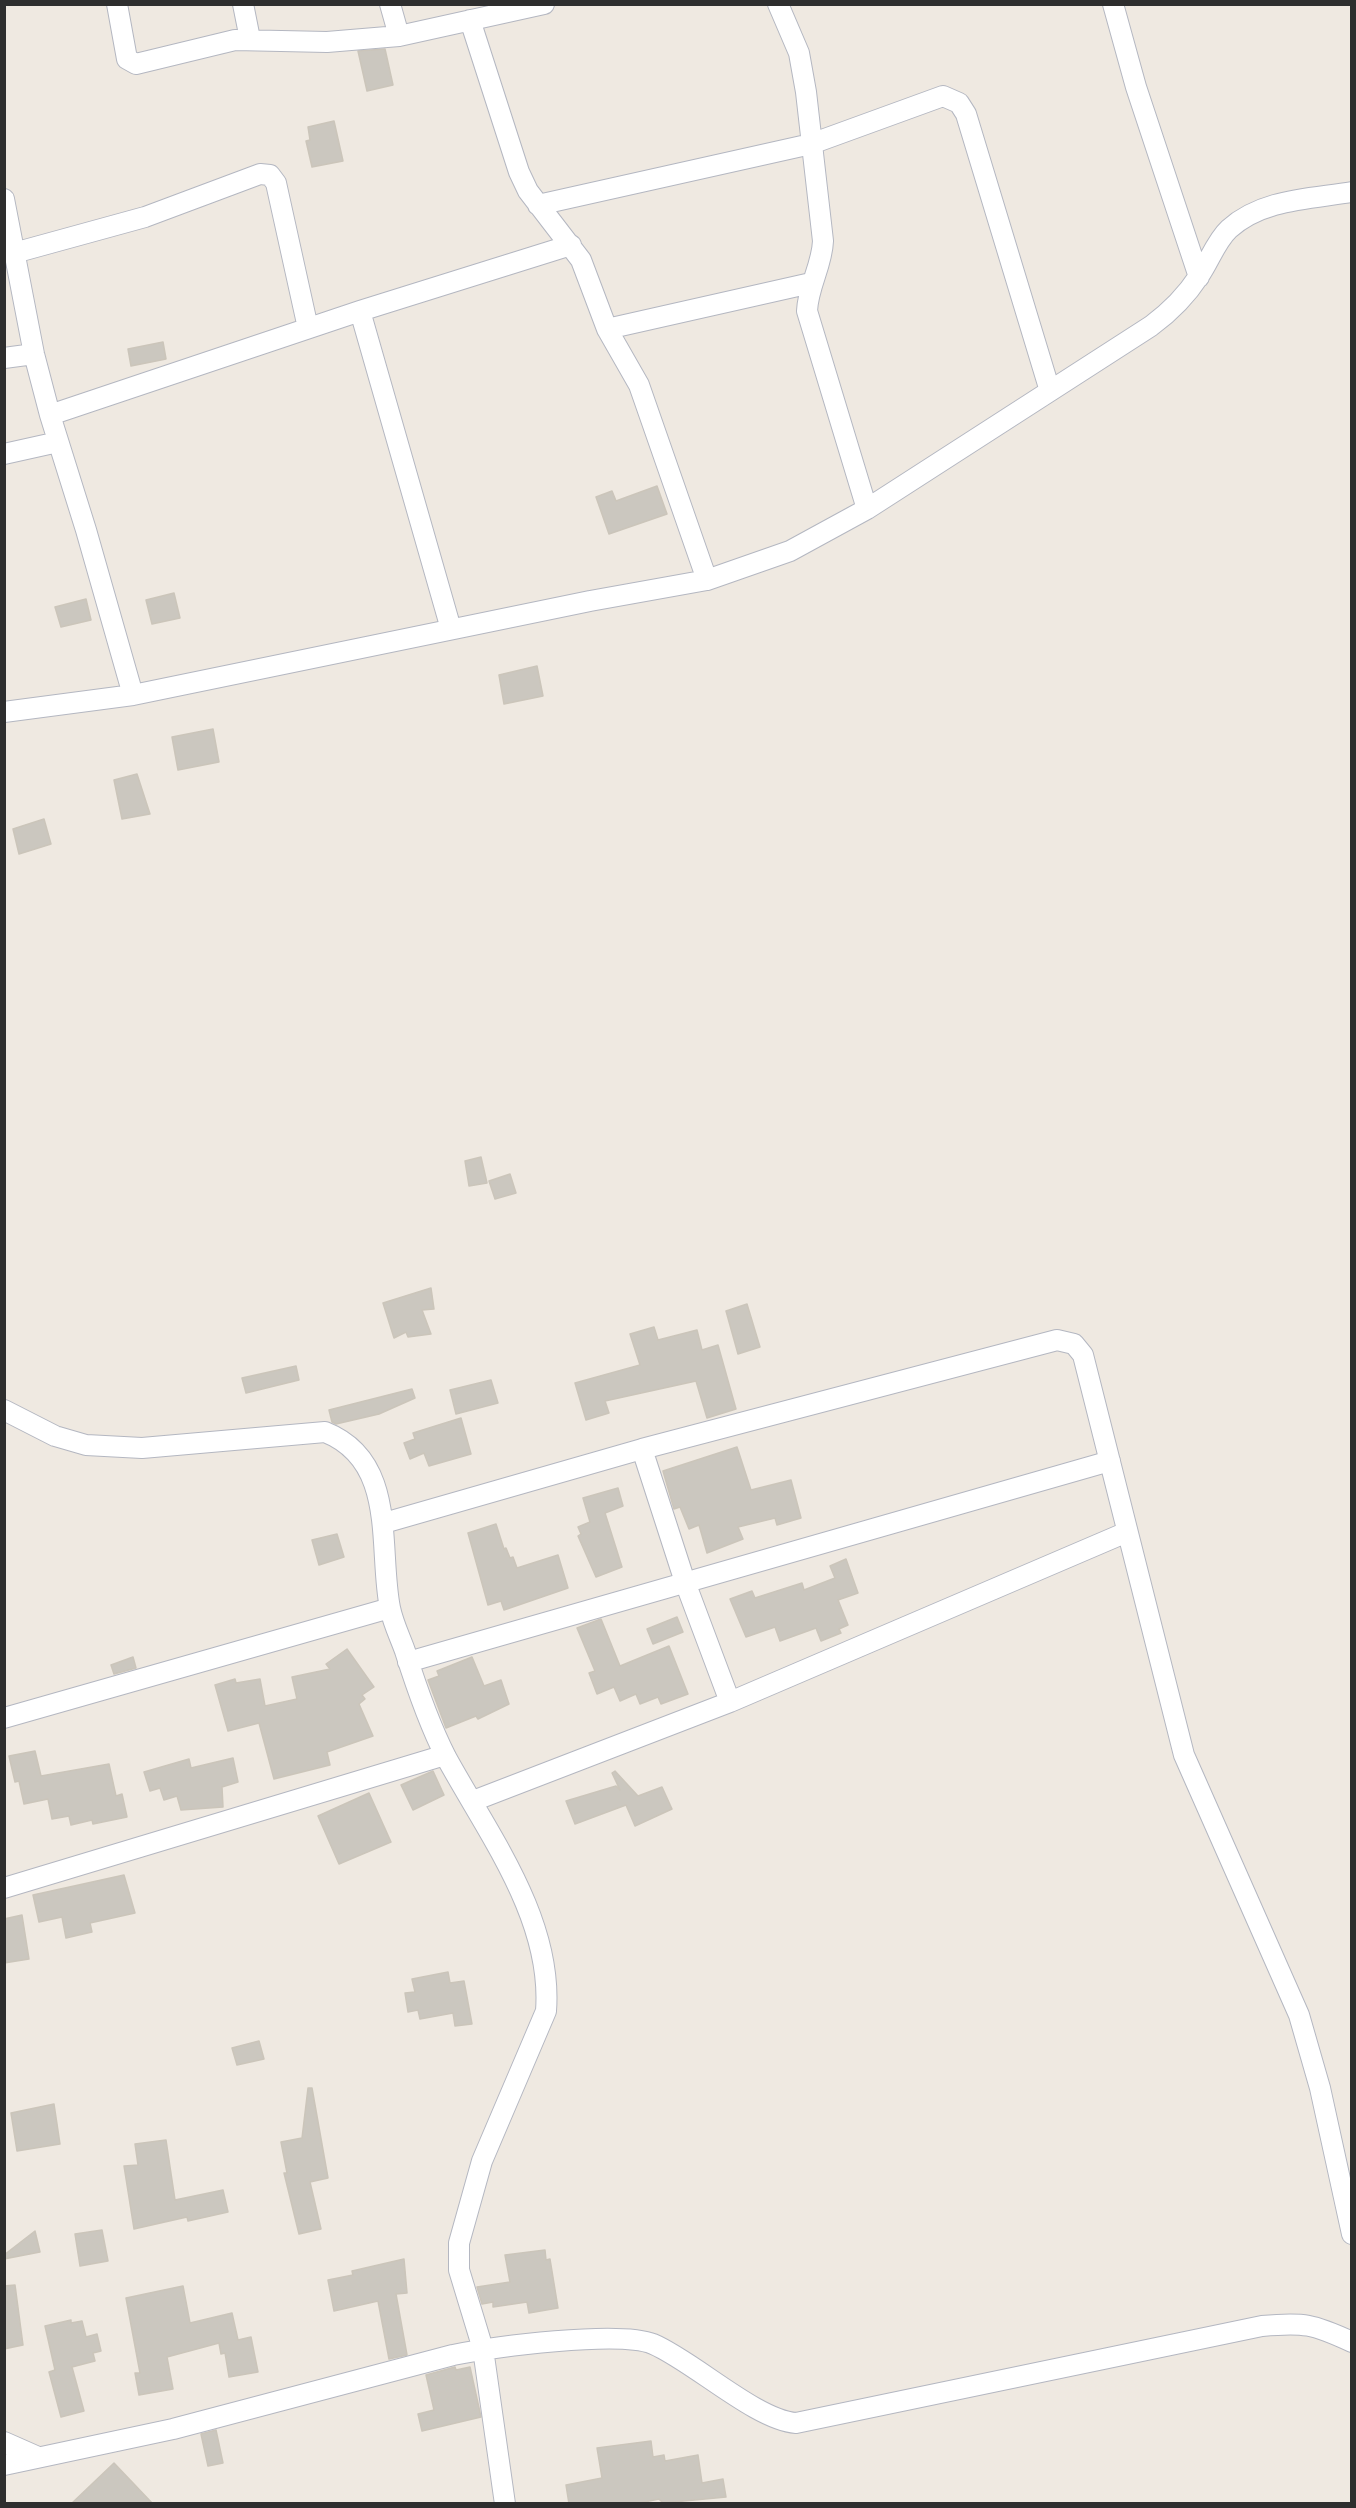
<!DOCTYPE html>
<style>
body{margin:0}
#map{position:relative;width:1356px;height:2508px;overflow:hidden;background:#efe9e1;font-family:Poppins,sans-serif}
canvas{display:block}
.frame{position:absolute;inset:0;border:6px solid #2e2e2e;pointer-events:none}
</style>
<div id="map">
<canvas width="1356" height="2508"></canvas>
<div class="frame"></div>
</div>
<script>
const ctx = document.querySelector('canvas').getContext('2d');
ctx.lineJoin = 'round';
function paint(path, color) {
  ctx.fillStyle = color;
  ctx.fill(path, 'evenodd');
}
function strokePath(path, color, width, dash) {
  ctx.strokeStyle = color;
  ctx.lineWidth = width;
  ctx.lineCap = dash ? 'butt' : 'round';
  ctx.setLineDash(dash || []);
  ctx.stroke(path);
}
const building = new Path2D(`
 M385,49l8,36 -26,6 -9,-40z
 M334,121l9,40 -31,6 -6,-26 4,-1 -2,-13z
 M163,342l3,17 -35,7 -3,-17z
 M657,486l10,28 -58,20 -13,-37 16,-6 4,10z
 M174,593l6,25 -28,6 -6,-24z
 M86,599l5,21 -30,7 -6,-20z
 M537,666l6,30 -39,8 -5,-29z
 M213,729l6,33 -41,8 -6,-33z
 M137,774l13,40 -28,5 -8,-39z
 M44,819l7,25 -32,10 -6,-25z
 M481,1157l6,26 -18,3 -4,-25z
 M510,1174l6,19 -21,6 -6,-18z
 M431,1288l3,21 -12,1 9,24 -23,3 -2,-5 -12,6 -11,-35z
 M747,1304l13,43 -22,7 -12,-43z
 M654,1327l4,13 39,-10 5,20 16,-5 18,64 -29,9 -11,-37 -91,20 4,12 -23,7 -11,-37 65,-18 -10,-31z
 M296,1366l3,14 -53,13 -4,-15z
 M491,1380l7,23 -42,11 -6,-24z
 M412,1389l3,9 -36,16 -43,10 -4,-2 -3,-12z
 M461,1418l10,36 -42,12 -5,-13 -14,6 -6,-16 11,-4 -2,-6z
 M737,1447l14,43 40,-10 10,38 -24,7 -2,-7 -37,9 5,12 -36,14 -8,-28 -10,4 -9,-22 -6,2 -11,-38z
 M618,1488l5,18 -18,7 17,54 -26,10 -18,-41 3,-2 -3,-7 12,-5 -7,-24z
 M496,1524l8,25 2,-1 4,10 3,-1 4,11 41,-13 10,33 -64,22 -3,-9 -13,4 -20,-72z
 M337,1534l7,23 -25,8 -7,-25z
 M846,1559l12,34 -20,7 10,25 -9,4 2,4 -20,8 -5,-13 -36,13 -5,-14 -29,10 -16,-38 22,-8 3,7 47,-15 2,7 31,-12 -5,-12z
 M677,1617l6,15 -30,12 -6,-15z
 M601,1619l19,47 49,-20 19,48 -27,10 -3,-7 -18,7 -4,-10 -16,7 -6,-14 -17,7 -8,-21 6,-2 -18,-43z
 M347,1649l27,38 -12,8 3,4 -6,5 14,32 -46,16 3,13 -56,14 -15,-56 -31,8 -13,-46 20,-6 1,4 24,-4 5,27 32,-7 -5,-22 38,-8 -4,-5z
 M133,1657l3,11 -22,6 -3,-9z
 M472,1657l12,29 17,-6 8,24 -31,15 -2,-3 -30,12 -18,-48 11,-4 -2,-5z
 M35,1751l6,25 68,-12 7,32 6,-2 5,23 -34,7 -1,-4 -21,5 -2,-9 -17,3 -4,-20 -24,5 -5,-23 -4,1 -6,-26z
 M233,1758l5,24 -16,5 1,20 -42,3 -4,-14 -13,4 -4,-12 -10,3 -6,-19 45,-13 2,9z
 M433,1771l11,24 -31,15 -12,-25z
 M615,1771l23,25 24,-9 10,22 -37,17 -9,-21 -51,19 -9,-23 50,-15 4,4 -8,-17z
 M369,1793l22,49 -52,22 -21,-48z
 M124,1875l11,38 -45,10 2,9 -26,6 -4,-21 -23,5 -6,-27z
 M22,1915l7,44 -25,4v-44z
 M448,1972l2,11 14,-2 8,43 -17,2 -2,-13 -33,6 -2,-9 -10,2 -3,-19 10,-1 -3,-13z
 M259,2041l5,18 -27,6 -5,-17z
 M308,2088h4l16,90 -18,4 11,47 -22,5 -15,-61h3l-6,-31 21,-4z
 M54,2104l6,40 -43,7 -6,-38z
 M166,2140l9,60 48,-10 5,22 -40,9 -1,-4 -53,12 -10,-63 14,-1 -3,-21z
 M102,2230l6,31 -28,5 -5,-32z
 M35,2231l5,21 -36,7v-4z
 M545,2250l1,10 4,-1 8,49 -29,5 -2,-11 -34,5v-5l-11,2 -5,-17 33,-5 -5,-27z
 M404,2259l3,34 -11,1 11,61 -18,4 -11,-58 -44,10 -6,-31 25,-5 -1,-4z
 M15,2285l8,60 -19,4v-63z
 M183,2286l7,37 42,-10 6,27 13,-3 7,35 -29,5 -4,-24 -4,1 -2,-11 -52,14 6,32 -34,6 -4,-22h5l-14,-75z
 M71,2320v3l11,-2 4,16 11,-3 4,17 -8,2 2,8 -23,6 12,44 -23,6 -12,-45 6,-2 -10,-44z
 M455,2367l1,3 14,-3 11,50 -59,14 -4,-17 16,-4 -8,-35z
 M216,2430l7,33 -15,3 -7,-32z
 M651,2441l2,16 11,-2 1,6 33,-6 4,28 21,-4 3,18 -63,6 -4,-4 -24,5h-66l-3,-19 36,-7 -5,-30z
 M114,2463l39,41h-82z`);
const street = new Path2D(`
 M117,4l10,55 9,5 99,-24 92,2 72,-6 145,-32
 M243,4l7,35
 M390,4l9,32
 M778,4l21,49 7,39 17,149c-1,25 -15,45 -16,70l60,198
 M1113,4l23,83 63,190
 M470,20l49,152 9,19 53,69 26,69 32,56 68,195
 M4,199l30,155 16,61 36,115 47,165
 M538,205l273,-61 132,-48 16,7 7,11 84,277
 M14,253l131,-36 115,-43 10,1 6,8 32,145
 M360,311l91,318
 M607,329l204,-46
 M4,358l30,-4
 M50,415l310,-104 211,-66
 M4,454l54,-12
 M4,712l129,-17 457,-94 117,-21 83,-29 77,-42 284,-183c19,-14 35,-30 48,-50 10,-14 17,-35 30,-47 33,-30 81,-30 123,-37
 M4,1410l51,26 31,9 56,3 183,-16c73,29 53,116 65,176 3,15 10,29 15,43 11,35 24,73 41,106 42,77 107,162 100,254l-64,150 -23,82v27l24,79 22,155
 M642,1449l43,133 45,120
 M384,1523l258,-74 415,-109 17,4 9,11 101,400 115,260 21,73 32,146
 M408,1662l702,-201
 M4,1718l386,-110
 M473,1801l257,-99 397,-170
 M4,1888l441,-133
 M4,2442l34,15
 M4,2465l169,-36 280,-74c40,-8 166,-25 200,-11 40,17 103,76 143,79l466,-97c42,-4 51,-2 90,16`);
paint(building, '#cbc7bf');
strokePath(building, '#cbc5ba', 1.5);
strokePath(street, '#b4b7c1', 22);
strokePath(street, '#fff', 20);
</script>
